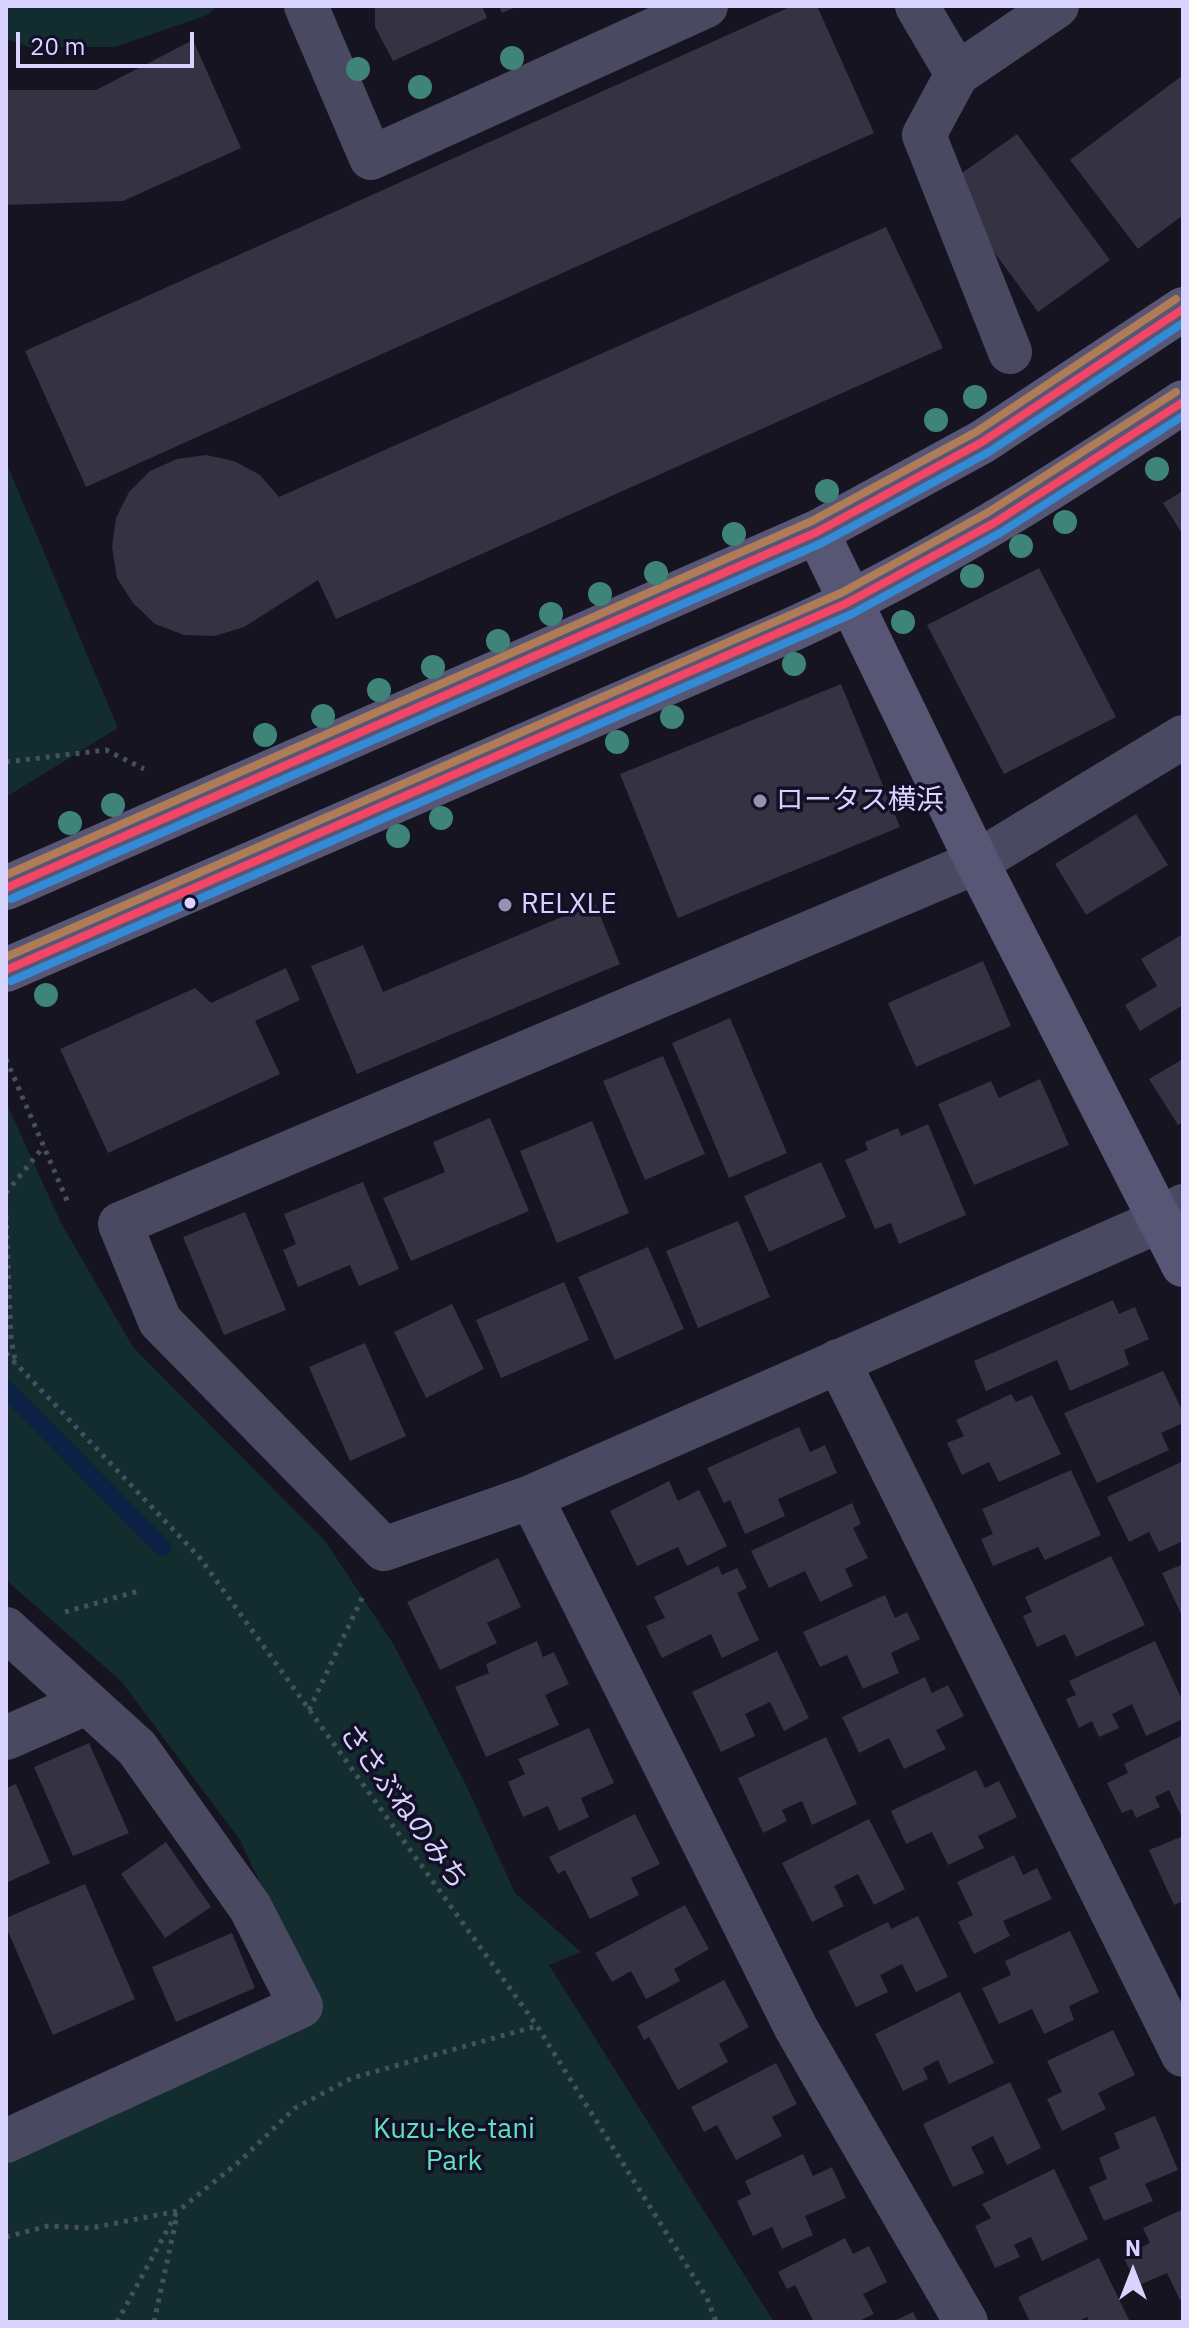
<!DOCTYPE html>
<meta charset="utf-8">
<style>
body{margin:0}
#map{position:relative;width:1189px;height:2328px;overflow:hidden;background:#161421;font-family:"IBM Plex Sans",sans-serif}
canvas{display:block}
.frame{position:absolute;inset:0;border:8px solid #d9d4ff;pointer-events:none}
.north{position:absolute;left:1093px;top:2232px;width:80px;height:80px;-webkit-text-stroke:6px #130f26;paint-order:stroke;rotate:0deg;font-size:22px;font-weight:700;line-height:32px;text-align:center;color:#d9d4ff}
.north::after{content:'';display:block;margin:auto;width:28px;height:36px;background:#d9d4ff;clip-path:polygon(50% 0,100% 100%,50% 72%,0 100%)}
.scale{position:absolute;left:16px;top:32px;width:178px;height:36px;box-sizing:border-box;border:4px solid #d9d4ff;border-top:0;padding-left:10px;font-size:24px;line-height:28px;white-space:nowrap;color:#d9d4ff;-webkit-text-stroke:6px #130f26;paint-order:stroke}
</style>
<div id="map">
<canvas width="1189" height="2328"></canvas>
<div class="frame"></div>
<div class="north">N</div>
<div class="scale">20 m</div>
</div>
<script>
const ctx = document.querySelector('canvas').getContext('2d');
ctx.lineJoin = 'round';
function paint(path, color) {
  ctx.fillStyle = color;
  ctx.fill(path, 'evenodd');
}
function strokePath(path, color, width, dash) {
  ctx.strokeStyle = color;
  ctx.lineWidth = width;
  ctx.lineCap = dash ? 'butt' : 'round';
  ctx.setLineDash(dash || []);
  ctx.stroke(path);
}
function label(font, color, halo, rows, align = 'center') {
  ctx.font = font + ' "IBM Plex Sans","Noto Sans JP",sans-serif';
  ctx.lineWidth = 7;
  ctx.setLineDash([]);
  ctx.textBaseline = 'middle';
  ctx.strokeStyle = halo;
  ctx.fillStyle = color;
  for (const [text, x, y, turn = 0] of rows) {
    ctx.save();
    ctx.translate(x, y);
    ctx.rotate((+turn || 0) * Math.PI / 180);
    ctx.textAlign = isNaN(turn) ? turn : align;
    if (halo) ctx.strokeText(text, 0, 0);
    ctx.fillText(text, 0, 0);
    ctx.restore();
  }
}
const green = new Path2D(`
 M6,6h212l-11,9 -92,32h-86l-23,-8z
 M6,462l112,266 -112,69z
 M6,1102l55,121 72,124 192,194 69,104 72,140 49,108 66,59 -32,13 225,357h-768v-162l315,-146 -81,-174 -119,-159 -115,-101z`);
const stream = new Path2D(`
 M6,1389l156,158`);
const building = new Path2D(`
 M375,6h107l5,12 -94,43 -18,-34z
 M499,6h19l-16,7z
 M792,6h25l57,127 -788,354 -61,-136z
 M193,40l48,108 -118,53 -117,4v-115h90z
 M1183,75v140l-45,34 -68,-89z
 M1017,134l93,126 -72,52 -93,-127z
 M886,227l57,121 -607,271 -18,-39 -74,47 -29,9 -31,-1 -29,-11 -22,-21 -16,-25 -5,-31 4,-29 13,-26 21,-21 27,-12 29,-4 28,6 26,14 19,22z
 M1183,491v44l-20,-32z
 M1039,568l77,149 -112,57 -77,-149z
 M841,684l59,143 -222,91 -58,-144z
 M1136,814l32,51 -82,50 -31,-51z
 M595,903l25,61 -263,110 -46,-108 52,-21 20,47z
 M1183,934v71l-43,26 -15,-26 32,-19 -16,-27z
 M983,961l28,65 -95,41 -28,-64z
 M286,968l14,32 -45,21 25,53 -172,79 -48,-104 135,-61 16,15z
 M730,1018l57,135 -58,25 -57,-135z
 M663,1056l42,98 -60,26 -42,-99z
 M1183,1059v63l-5,3 -29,-46z
 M1040,1079l29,66 -95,40 -36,-81 53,-23 8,17z
 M490,1118l39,93 -118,50 -28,-63 62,-26 -12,-30z
 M592,1121l37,92 -72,30 -37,-92z
 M928,1124l38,91 -67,29 -8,-21 -16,6 -30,-69 23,-10 -3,-8 33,-14 3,8z
 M821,1162l25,55 -77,35 -25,-56z
 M363,1182l36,87 -40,17 -9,-21 -52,22 -15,-37 13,-6 -12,-30z
 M245,1212l41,98 -62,25 -41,-98z
 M738,1221l32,76 -72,31 -32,-77z
 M648,1247l36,82 -69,31 -37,-83z
 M564,1282l25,58 -88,38 -25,-58z
 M1113,1300l6,14 16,-7 14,32 -25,11 5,15 -59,26 -13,-31 -71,31 -12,-30z
 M452,1304l32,65 -58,29 -32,-66z
 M365,1343l41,93 -56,25 -41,-94z
 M1163,1371l20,41v11l-22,10 8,17 -72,33 -33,-70z
 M1011,1394l5,8 16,-7 29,59 -62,28 -10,-20 -27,13 -15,-32 17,-7 -8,-16z
 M799,1427l11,25 15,-7 12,28 -59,26 7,17 -40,18 -15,-34 -6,3 -17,-35z
 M1183,1461v80l-24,11 -10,-20 -20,10 -22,-45z
 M1071,1470l30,65 -56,25 -7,-13 -45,19 -12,-27 12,-5 -11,-25z
 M669,1481l9,20 21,-11 28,56 -40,20 -9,-19 -41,19 -27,-55z
 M852,1503l9,21 -8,4 15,30 -23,11 8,17 -33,16 -15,-31 -36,17 -18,-37z
 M1111,1556l34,69 -69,32 -11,-23 -28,13 -14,-31 9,-4 -7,-15z
 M498,1558l23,49 -34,16 10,20 -57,27 -33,-68z
 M1183,1564v54l-21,-45z
 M718,1566l4,9 15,-7 10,20 -10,5 22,47 -37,18 -11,-24 -49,24 -16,-32 19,-8 -11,-21z
 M885,1595l10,23 12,-6 13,27 -29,14 8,20 -36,16 -16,-34 -27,12 -17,-35z
 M537,1641l6,16 11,-5 15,32 -24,11 14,30 -73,32 -31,-70 34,-14 -3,-9z
 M1155,1641l28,61v17l-37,17 -14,-32 -20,10 7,14 -20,9 -7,-16 -13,7 -13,-29 10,-4 -7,-14z
 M777,1651l32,67 -25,13 -14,-29 -25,12 10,22 -34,16 -29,-60z
 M925,1677l7,16 16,-8 16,31 -28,14 10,19 -42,20 -15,-31 -30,15 -17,-36z
 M589,1728l25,55 -33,15 8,19 -30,14 -11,-25 -25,11 -15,-35 17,-8 -7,-15z
 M1183,1735v85l-14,-30 -14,7 5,10 -24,11 -4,-9 -10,4 -15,-30 21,-10 -4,-9z
 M826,1737l31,67 -45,21 -10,-24 -20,9 5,11 -24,12 -25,-55z
 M89,1743l40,90 -56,23 -39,-89z
 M976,1770l9,18 14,-7 18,36 -39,19 6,12 -36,17 -16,-33 -26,12 -15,-33z
 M16,1784l34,79 -44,20v-95z
 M635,1814l25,50 -29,14 8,17 -49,24 -25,-49 -7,4 -9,-17z
 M869,1819l36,70 -31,16 -16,-31 -24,12 10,20 -32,16 -30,-59z
 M1183,1836v65l-9,4 -25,-55z
 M166,1842l45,65 -46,31 -44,-64z
 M1014,1855l9,20 14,-7 15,31 -49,22 7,15 -36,18 -16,-32 15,-7 -16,-33z
 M85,1884l50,115 -82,36 -47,-108v-9z
 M685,1905l24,44 -35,20 6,12 -34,18 -15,-28 -19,11 -17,-29z
 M918,1916l30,61 -32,15 -14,-28 -22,11 8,17 -32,15 -28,-56 60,-29 3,7z
 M1070,1931l29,61 -30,14 5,14 -30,14 -12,-25 -33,15 -17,-36 29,-13 -6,-14z
 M232,1933l23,55 -79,34 -24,-55z
 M724,1980l25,47 -30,17 9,18 -50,28 -29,-53 -5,3 -7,-14z
 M960,1992l34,71 -45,21 -11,-24 -15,8 5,11 -25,12 -28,-57z
 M1113,2030l22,45 -37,18 8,16 -44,22 -15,-32 15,-7 -15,-31z
 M776,2063l21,41 -25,13 10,19 -46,24 -19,-35 -13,7 -13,-25z
 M1010,2082l31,66 -34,17 -14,-29 -22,11 13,26 -31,14 -30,-63z
 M1155,2116l23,54 -33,14 8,17 -49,20 -15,-34 18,-8 -8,-21 21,-10 -6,-15z
 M803,2154l10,22 19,-9 14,31 -41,18 8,19 -31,14 -10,-22 -19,9 -16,-35 14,-7 -6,-13z
 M1054,2169l34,70 -46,22 -11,-24 -17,8 6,12 -25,11 -20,-42 16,-8 -9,-14z
 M1183,2209v90l-3,1 -13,-27 -30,13 -14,-30 27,-13 -7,-15z
 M845,2238l8,16 16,-8 18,36 -24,12 11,20 -17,8h-43l-19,-37 -8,4 -9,-17z
 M1099,2258l31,64h-40l-3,-5 -10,5h-47l-12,-25z
 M913,2312l5,10h-26z`);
const path = new Path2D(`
 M6,762l100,-12 38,19
 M6,1059l63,146
 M6,1193l38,-47
 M6,1215l5,124 5,26
 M6,1353l194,205 337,468 170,272 9,24
 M65,1612l77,-22
 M309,1710l53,-112
 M6,2237l42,-11 43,2 87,-17 62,-50 55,-53 57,-30 185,-52
 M117,2322l60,-110
 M154,2322l22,-102`);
const street = new Path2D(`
 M306,6l65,152 335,-152
 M917,6l40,68 100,-68
 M957,74l-33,61 86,217
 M1183,737l-206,125 -857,362 40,97 224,228 147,-52 630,-277 22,-14
 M838,1361l345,694
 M531,1497l265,531 170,294
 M6,1629l131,119 113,159 51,99 -295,135
 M6,1738l80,-35`);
const secondary = new Path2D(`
 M817,532l160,330 206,403
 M6,888l811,-356 165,-90 201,-133
 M6,970l789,-342c140,-64 260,-141 388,-226`);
const bus1 = new Path2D(`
 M6,888l811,-356 165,-90 201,-133
 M6,970l841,-367 147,-80 189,-121`);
const bus2 = new Path2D(`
 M11,899l811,-356 167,-91 194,-129
 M11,981l841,-367 148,-81 183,-117`);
const bus3 = new Path2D(`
 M6,875l806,-354 164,-89 200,-133
 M6,957l835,-364 146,-80 189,-121`);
const trees = [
 [512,58],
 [358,69],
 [420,87],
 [975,397],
 [936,420],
 [1157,469],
 [827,491],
 [1065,522],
 [734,534],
 [1021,546],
 [656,573],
 [972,576],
 [600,594],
 [551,614],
 [903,622],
 [498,641],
 [794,664],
 [433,667],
 [379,690],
 [323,716],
 [672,717],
 [265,735],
 [617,742],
 [113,805],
 [441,818],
 [70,823],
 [398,836],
 [46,995]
];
const markers = [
 [760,801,8,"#9591b1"],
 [190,903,7,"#d9d4ff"],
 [505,905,8,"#9591b1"]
];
const poiNames = [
 ["ロータス横浜",776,801],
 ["RELXLE",521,905]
];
const streetNames = [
 ["ささぶねのみち",403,1807,54]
];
const parkNames = [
 ["Kuzu-ke-tani",454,2130],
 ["Park",454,2162]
];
paint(green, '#132c2d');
strokePath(stream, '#0d2144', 18);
paint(building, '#343243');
strokePath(path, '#44505f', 5, [4, 6]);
strokePath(street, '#4a4962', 44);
strokePath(secondary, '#575674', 44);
strokePath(bus1, '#f34667', 8);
strokePath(bus2, '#338bd7', 8);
strokePath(bus3, '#b07c57', 8);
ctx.fillStyle = '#3e8478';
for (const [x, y] of trees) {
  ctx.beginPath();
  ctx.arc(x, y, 12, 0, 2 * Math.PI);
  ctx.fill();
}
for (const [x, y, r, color] of markers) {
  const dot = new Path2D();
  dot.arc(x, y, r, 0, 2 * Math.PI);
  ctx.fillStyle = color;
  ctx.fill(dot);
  strokePath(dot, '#130f26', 3);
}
label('28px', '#d9d4ff', '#130f26', poiNames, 'left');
label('28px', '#d9d4ff', '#130f26', streetNames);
label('28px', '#5fe0c0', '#130f26', parkNames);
</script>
